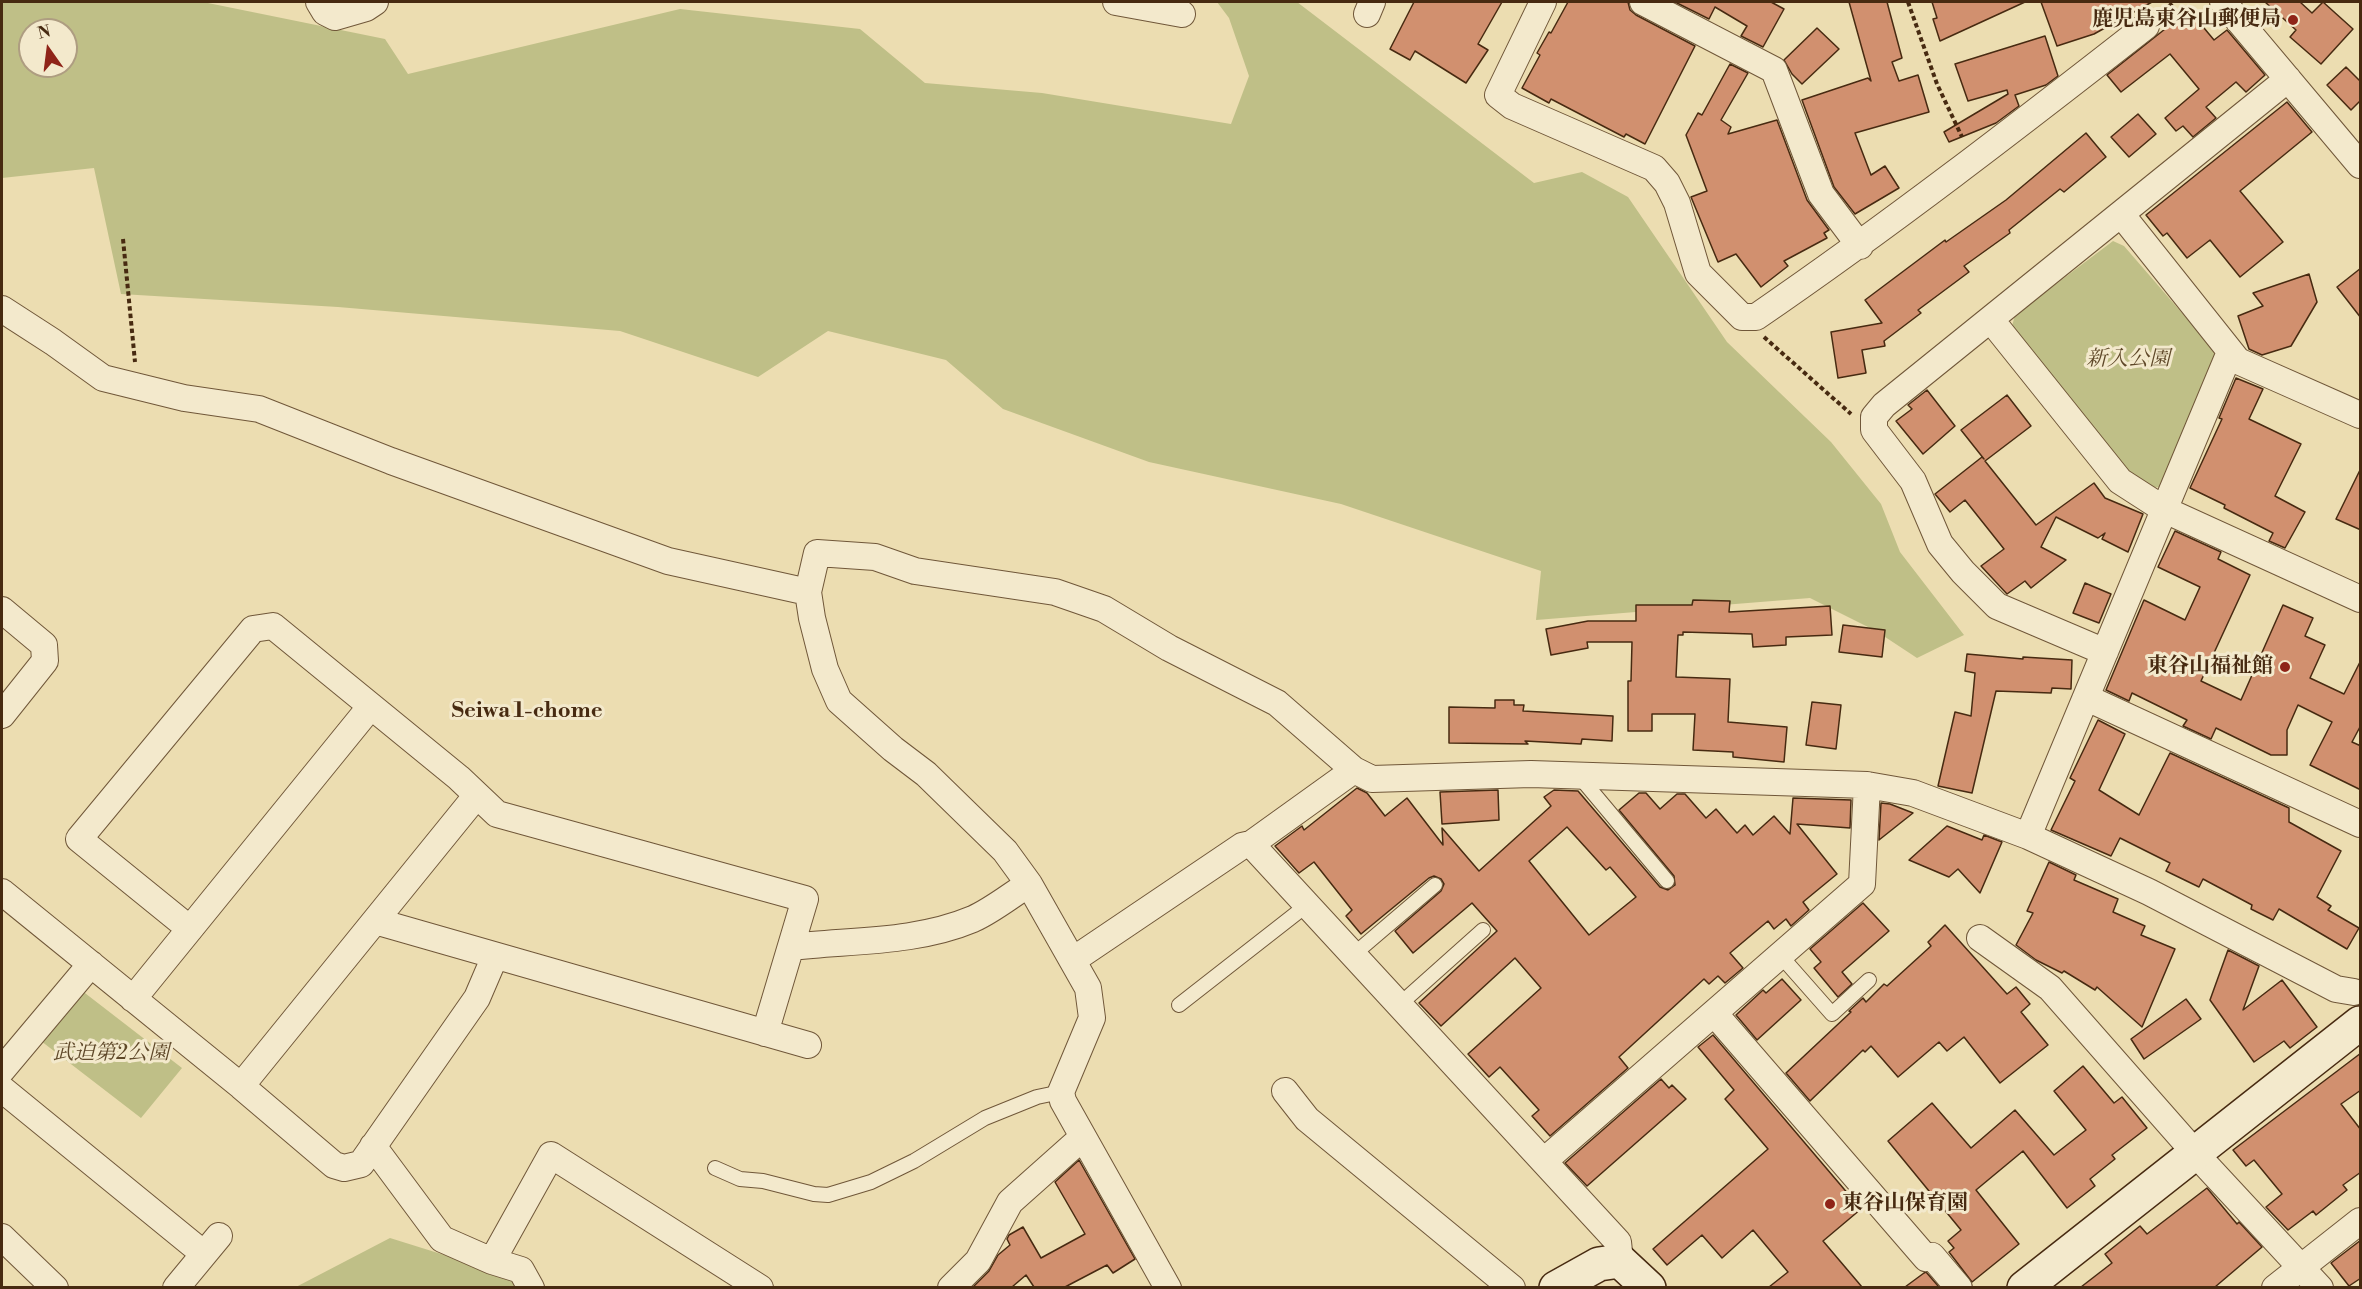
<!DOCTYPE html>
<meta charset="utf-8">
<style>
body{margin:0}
#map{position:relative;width:2362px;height:1289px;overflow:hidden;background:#ecddb1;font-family:"Libre Bodoni",serif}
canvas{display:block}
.frame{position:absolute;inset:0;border:3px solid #472a11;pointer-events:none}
.north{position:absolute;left:18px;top:18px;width:60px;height:60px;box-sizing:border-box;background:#f3e9cc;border:2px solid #ae9d81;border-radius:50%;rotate:346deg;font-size:16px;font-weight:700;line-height:24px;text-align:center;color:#472a11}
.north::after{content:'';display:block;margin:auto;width:21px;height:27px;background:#8f2418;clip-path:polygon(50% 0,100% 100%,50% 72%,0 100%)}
</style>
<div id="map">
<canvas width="2362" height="1289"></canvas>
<div class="frame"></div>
<div class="north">N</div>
</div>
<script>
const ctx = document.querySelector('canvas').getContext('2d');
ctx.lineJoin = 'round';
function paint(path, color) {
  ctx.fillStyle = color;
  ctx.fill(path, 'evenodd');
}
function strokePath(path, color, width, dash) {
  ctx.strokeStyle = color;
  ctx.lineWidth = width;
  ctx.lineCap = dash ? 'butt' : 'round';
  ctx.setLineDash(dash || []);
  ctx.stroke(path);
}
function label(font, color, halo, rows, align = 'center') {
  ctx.font = font + ' "Libre Bodoni","Noto Serif JP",serif';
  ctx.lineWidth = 6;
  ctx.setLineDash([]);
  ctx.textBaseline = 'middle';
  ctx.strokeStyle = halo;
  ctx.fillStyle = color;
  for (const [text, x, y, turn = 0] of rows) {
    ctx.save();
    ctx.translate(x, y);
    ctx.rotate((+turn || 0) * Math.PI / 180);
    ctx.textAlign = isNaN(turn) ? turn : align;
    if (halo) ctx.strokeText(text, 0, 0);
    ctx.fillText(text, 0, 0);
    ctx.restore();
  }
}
const green = new Path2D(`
 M2,2h201l182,37 23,35 272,-65 180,20 65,54 117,10 189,31 18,-48 -20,-58 -12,-16h80l237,181 48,-11 46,25 99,145 104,100 50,62 19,48 64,83 -47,23 -41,-27 -66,-33 -274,22 5,-49 -200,-67 -192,-42 -146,-53 -57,-49 -118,-29 -70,46 -138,-46 -282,-24 -217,-13 -27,-126 -92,10zM30,30h36v36h-36z
 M2113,241l11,5 90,104 1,10 -51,126 -16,3 -12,-7 -125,-152 4,-15z
 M81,990l101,78 -41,50 -100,-77z
 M390,1238l128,40 3,10h-227z`);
const building = new Path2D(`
 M1414,2h88l-24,42 10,6 -22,33 -51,-32 -5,9 -20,-11z
 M1568,2h60l2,8 6,5 59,31 -50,98 -19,-10 -2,3 -73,-38 -2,4 -27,-15 18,-33 -3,-2 12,-21 2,1z
 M1675,2h96l13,7 -21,38 -22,-11 6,-10 -32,-19 -6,12z
 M1849,2h38l15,56 -10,4 7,19 19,-6 11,37 -74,21 16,42 14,-9 14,22 -44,26 -21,-27 -32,-87 66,-22 3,3z
 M1932,2h93l-85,39 -7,-22 4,-1z
 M2041,2h111l-58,32 -37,12z
 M2265,2h35l12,11 11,-11 30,27 -32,35 -31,-27 6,-7z
 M2189,10l25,30 13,-10 38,45 -19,17 -10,-10 -30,25 10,11 -23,19 -10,-11 -7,5 -11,-13 34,-29 -29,-35 -49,38 -14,-17z
 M1817,28l22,21 -37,35 -10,-10 -8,-14z
 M2045,36l13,40 -12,9 -31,10 4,11 -23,17 -47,19 -5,-10 64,-38 -1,-4 -39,11 -13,-37z
 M1730,64l18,9 -27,47 10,7 -3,7 49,-14 30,80 22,30 -5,3 3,5 -43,23 4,5 -27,21 -25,-33 -18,8 -27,-65 16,-6 -21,-56 12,-22 4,2z
 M2346,67l15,15v18l-10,10 -24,-25z
 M2287,102l25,30 -72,59 43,51 -43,35 -30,-37 -23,18 -20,-25 -4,3 -17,-21z
 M2138,114l18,20 -27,23 -18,-20z
 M2086,133l20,24 -42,35 -4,-3 -51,41 1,3 -46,33 5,6 -51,38 3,3 -37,28 1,5 -23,4 4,23 -28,5 -7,-46 51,-9 -17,-23 80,-60 1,2 60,-42z
 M2361,268v50l-24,-31z
 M2309,274l8,28 -26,44 -29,9 -13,-6 -11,-33 25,-10 -10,-13z
 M2236,378l27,11 -14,30 52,25 -26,52 30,16 -20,36 -16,-7 4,-8 -49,-25 1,-3 -35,-17 32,-69 -3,-1z
 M1927,390l28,36 -32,28 -27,-33 16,-12 -4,-4z
 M2007,395l24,31 -46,35 51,64 58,-42 11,15 38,16 -15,38 -26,-13 3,-6 -7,5 -42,-21 -15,30 25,13 -35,28 -6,-7 -18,13 -26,-28 23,-17 -39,-49 -15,12 -15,-18 47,-37 2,2 -23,-29z
 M2361,468v62l-25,-11z
 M2175,531l46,21 -3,7 32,16 -49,106 40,19 42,-95 30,13 -8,18 20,9 -15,33 34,16 17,-34v65l-9,17 9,4v44l-51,-25 22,-43 -34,-17 -11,25v25h-16l-55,-27 -5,11 -28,-13 4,-6 -55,-27 -3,8 -23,-11 38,-90 41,20 15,-33 -42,-20z
 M2085,583l26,11 -12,29 -26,-10z
 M1693,600l37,1 -1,11 101,-6 2,29 -46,2v8l-33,2 -1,-13 -69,-2v3h-5l-2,42 54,2 -2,43 59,5 -3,35 -51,-5v-5l-40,-2 2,-36h-43v17h-24v-50h3l1,-39h-45l1,6 -37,7 -5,-26 42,-8h48v-16h56z
 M1843,625l42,5 -3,27 -43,-5z
 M1967,654l56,5v-2l49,3 -1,29 -19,-1 -1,5 -55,-2 -24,102 -34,-7 17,-74 16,4 4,-43 -10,-2z
 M1495,700h19v5h10l-1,6 90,5 -1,25 -30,-2 -1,5 -56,-3 3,3 -79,-1v-36l46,1z
 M1812,702l29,3 -5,44 -30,-4z
 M2098,720l27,14 -26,56 40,25 31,-62 119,55v14l52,29 -24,46 14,9 -3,4 31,18 -12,21 -68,-40 -6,11 -22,-11 1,-4 -49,-26 -4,8 -33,-16 4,-8 -50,-25 -9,18 -60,-26 24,-49 -5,-3z
 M1357,788l10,5 18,23 22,-18 36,47 -1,-17 37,43 72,-65 -7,-9 10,-7 24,1 82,96 8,3 7,-5 -1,-9 -55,-66 20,-17h7l14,16 17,-15h8l21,24 10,-9 21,24 8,-8 8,10 21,-19 16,18 3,-36 58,2 -1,28 -53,-4 40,50 -34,28 6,8 -18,16 -5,-7 -12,10 -6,-8 -38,32 13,15 -18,15 -7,-7 -9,8 -5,-5 -85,78 9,11 -78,68 -18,-20 7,-6 -39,-43 -11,10 -21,-23 73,-66 -26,-30 -74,68 -22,-23 78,-72 -25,-28 -59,50 -18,-22 46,-40 3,-7 -3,-5 -7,-3 -5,2 -68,56 -15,-18 6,-6 -38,-48 -15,11 -24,-27 27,-20 2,4zM1567,827l39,43 4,-3 26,30 -47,38 -60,-74z
 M1498,790l1,30 -57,4 -2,-32z
 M1881,803l9,1 23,9 -34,27z
 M1947,826l35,14 2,-5 18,7 -22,51 -22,-24 -9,8 -40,-17z
 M2049,862l27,13 -2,5 44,19 -5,13 32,14 -4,9 34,14 -33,78 -45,-40 -2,3 -31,-19 -2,2 -26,-13 -20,-15 17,-32 -6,-2z
 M1863,903l26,28 -47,41 10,12 -14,13 -24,-29 7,-6 -11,-13z
 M1945,925l62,69 9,-7 14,17 -9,8 27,33 -48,38 -36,-46 -17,14 -8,-9 -41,35 -27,-31 -6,6 -2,-2 -53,51 -24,-28 65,-61 -2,-1 14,-13 3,4 18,-18 3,2 44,-40 -3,-4z
 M2228,950l31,16 -16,44 39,-30 35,47 -27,21 -6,-7 -30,21 -44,-62z
 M1782,979l19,21 -44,40 -21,-25 27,-25 3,3z
 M2186,999l15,20 -57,40 -13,-20z
 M1713,1035l148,174 -38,32 39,46h-93l19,-15 -35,-42 -31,28 -20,-23 -35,30 -14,-16 115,-100 -43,-50 9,-9 -36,-43z
 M2361,1053v37l-20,14 20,26v42l-18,13 4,5 -31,25 -3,-4 -25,19 -22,-23 16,-13 -28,-34 -8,6 -13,-16z
 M2083,1066l31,37 8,-6 25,31 -35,27 3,4 -25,20 5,7 -28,22 -44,-57 -47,39 43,54 -47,38 -23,-30 5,-4 -6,-7 13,-11 -73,-89 44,-38 39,45 44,-38 39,45 32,-25 -32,-39z
 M1661,1079l8,9 3,-3 14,14 -99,87 -22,-23z
 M1079,1160l56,99 -22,14 -6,-8 -42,22h-31l-8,-12 -14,12h-39l16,-16 9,-16 12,-10 -3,-6 2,-4 14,-8 18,31 44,-24 -30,-52z
 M2207,1188l30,36 2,-2 23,25 -47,40h-134l31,-24 -7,-9 35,-28 7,8z
 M2361,1240v38l-12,8 -18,-23z
 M1926,1272l13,15h-34l19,-14z`);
const path = new Path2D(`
 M1908,2l29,82 25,53
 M2163,11l11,-9
 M123,239l12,123
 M1764,337l87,77`);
const lane = new Path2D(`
 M1579,776l88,105
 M1353,955l82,-70
 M1780,955l52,59 37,-34
 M1179,1005l128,-100
 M1399,1005l84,-75
 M715,1168l25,11 23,2 51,13 14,1 43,-13 43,-21 71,-43 52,-21 24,-5`);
const street = new Path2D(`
 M319,2l6,10 10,5 31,-9 9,-6
 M1116,2l66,12
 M1543,2l-45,93 14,11 142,62 13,15 10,20 21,70 44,44h14c134,-92 262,-191 390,-291
 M1643,2l131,68 47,124 39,52
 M2223,2l137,163
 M1367,14l5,-12
 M2121,214l117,147 122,54
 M2,309l51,33 50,36 81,20 75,11 132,52 277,100 140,31
 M1991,320l129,161 45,29 195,89
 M2,610l42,35 1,16 -43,54
 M2105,652l-108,-46 -34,-34 -23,-28 -27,-63 -39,-51v-13l10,-12 404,-326
 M2087,698l273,126
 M2028,836l202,-484
 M1251,844l367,398 2,19
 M2,892l239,194 93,79 10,3 17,-4 116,-166 18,-42
 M375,921l433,124
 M190,929l-111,-90 174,-210 20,-3 186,152 38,36 308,85 -40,134
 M1980,938l70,50 154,175 116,125
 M791,947c61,-7 125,-4 182,-28 20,-9 38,-24 56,-35
 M1073,960l169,-114 9,-2 103,-74
 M133,999l238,-293
 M1714,1013l212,245 6,-2 27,32
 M2,1070l89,-106
 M241,1086l236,-291
 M2,1089l202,165
 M1285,1091l22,28 205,169
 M373,1146l69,93 50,22 29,9 10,18
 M1544,1161l318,-277 5,-99
 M2,1237l53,51
 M492,1261l59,-106 209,133
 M176,1288l43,-52
 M951,1288l27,-27 32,-59 73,-65
 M1168,1288l-105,-187 -2,-9 31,-74 -4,-30 -59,-104 -24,-33 -79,-77 -33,-25 -54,-48 -14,-32 -13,-51 -4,-26 9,-39 58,4 40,14 140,21 49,17 65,39 108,55 77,67 18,9 159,-5 336,11 46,8 115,43 121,56 187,97 18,3
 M2275,1288l85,-67`);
const secondary = new Path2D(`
 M1556,1288l43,-24 21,-3 29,27
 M2024,1288l336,-265`);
const markers = [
 [2293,20,6,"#8f2418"],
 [2285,667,6,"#8f2418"],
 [1830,1204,6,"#8f2418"]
];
const poiNames = [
 ["鹿児島東谷山郵便局",2281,20],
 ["東谷山福祉館",2273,667],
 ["東谷山保育園",1842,1204,"left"]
];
const parkNames = [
 ["新入公園",2128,360],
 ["武迫第2公園",111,1054]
];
const neighbourhoodNames = [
 ["Seiwa 1-chome",527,712]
];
paint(green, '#bfbf87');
paint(building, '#d1906f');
strokePath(building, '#472a11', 1.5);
strokePath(lane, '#705739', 16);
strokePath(street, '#705739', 28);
strokePath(secondary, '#472a11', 36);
strokePath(path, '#472a11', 4, [4.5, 3]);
strokePath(lane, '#f3e9cc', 14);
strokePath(street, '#f3e9cc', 26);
strokePath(secondary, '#f3e9cc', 33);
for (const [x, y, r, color] of markers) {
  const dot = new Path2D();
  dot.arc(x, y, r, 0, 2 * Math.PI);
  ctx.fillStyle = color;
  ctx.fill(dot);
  strokePath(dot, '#f3e9cc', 2);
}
label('bold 21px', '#472a11', '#f3e9cc', poiNames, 'right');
label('italic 21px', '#5f4829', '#f3e9cc', parkNames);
label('bold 22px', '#472a11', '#f3e9cc', neighbourhoodNames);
</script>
